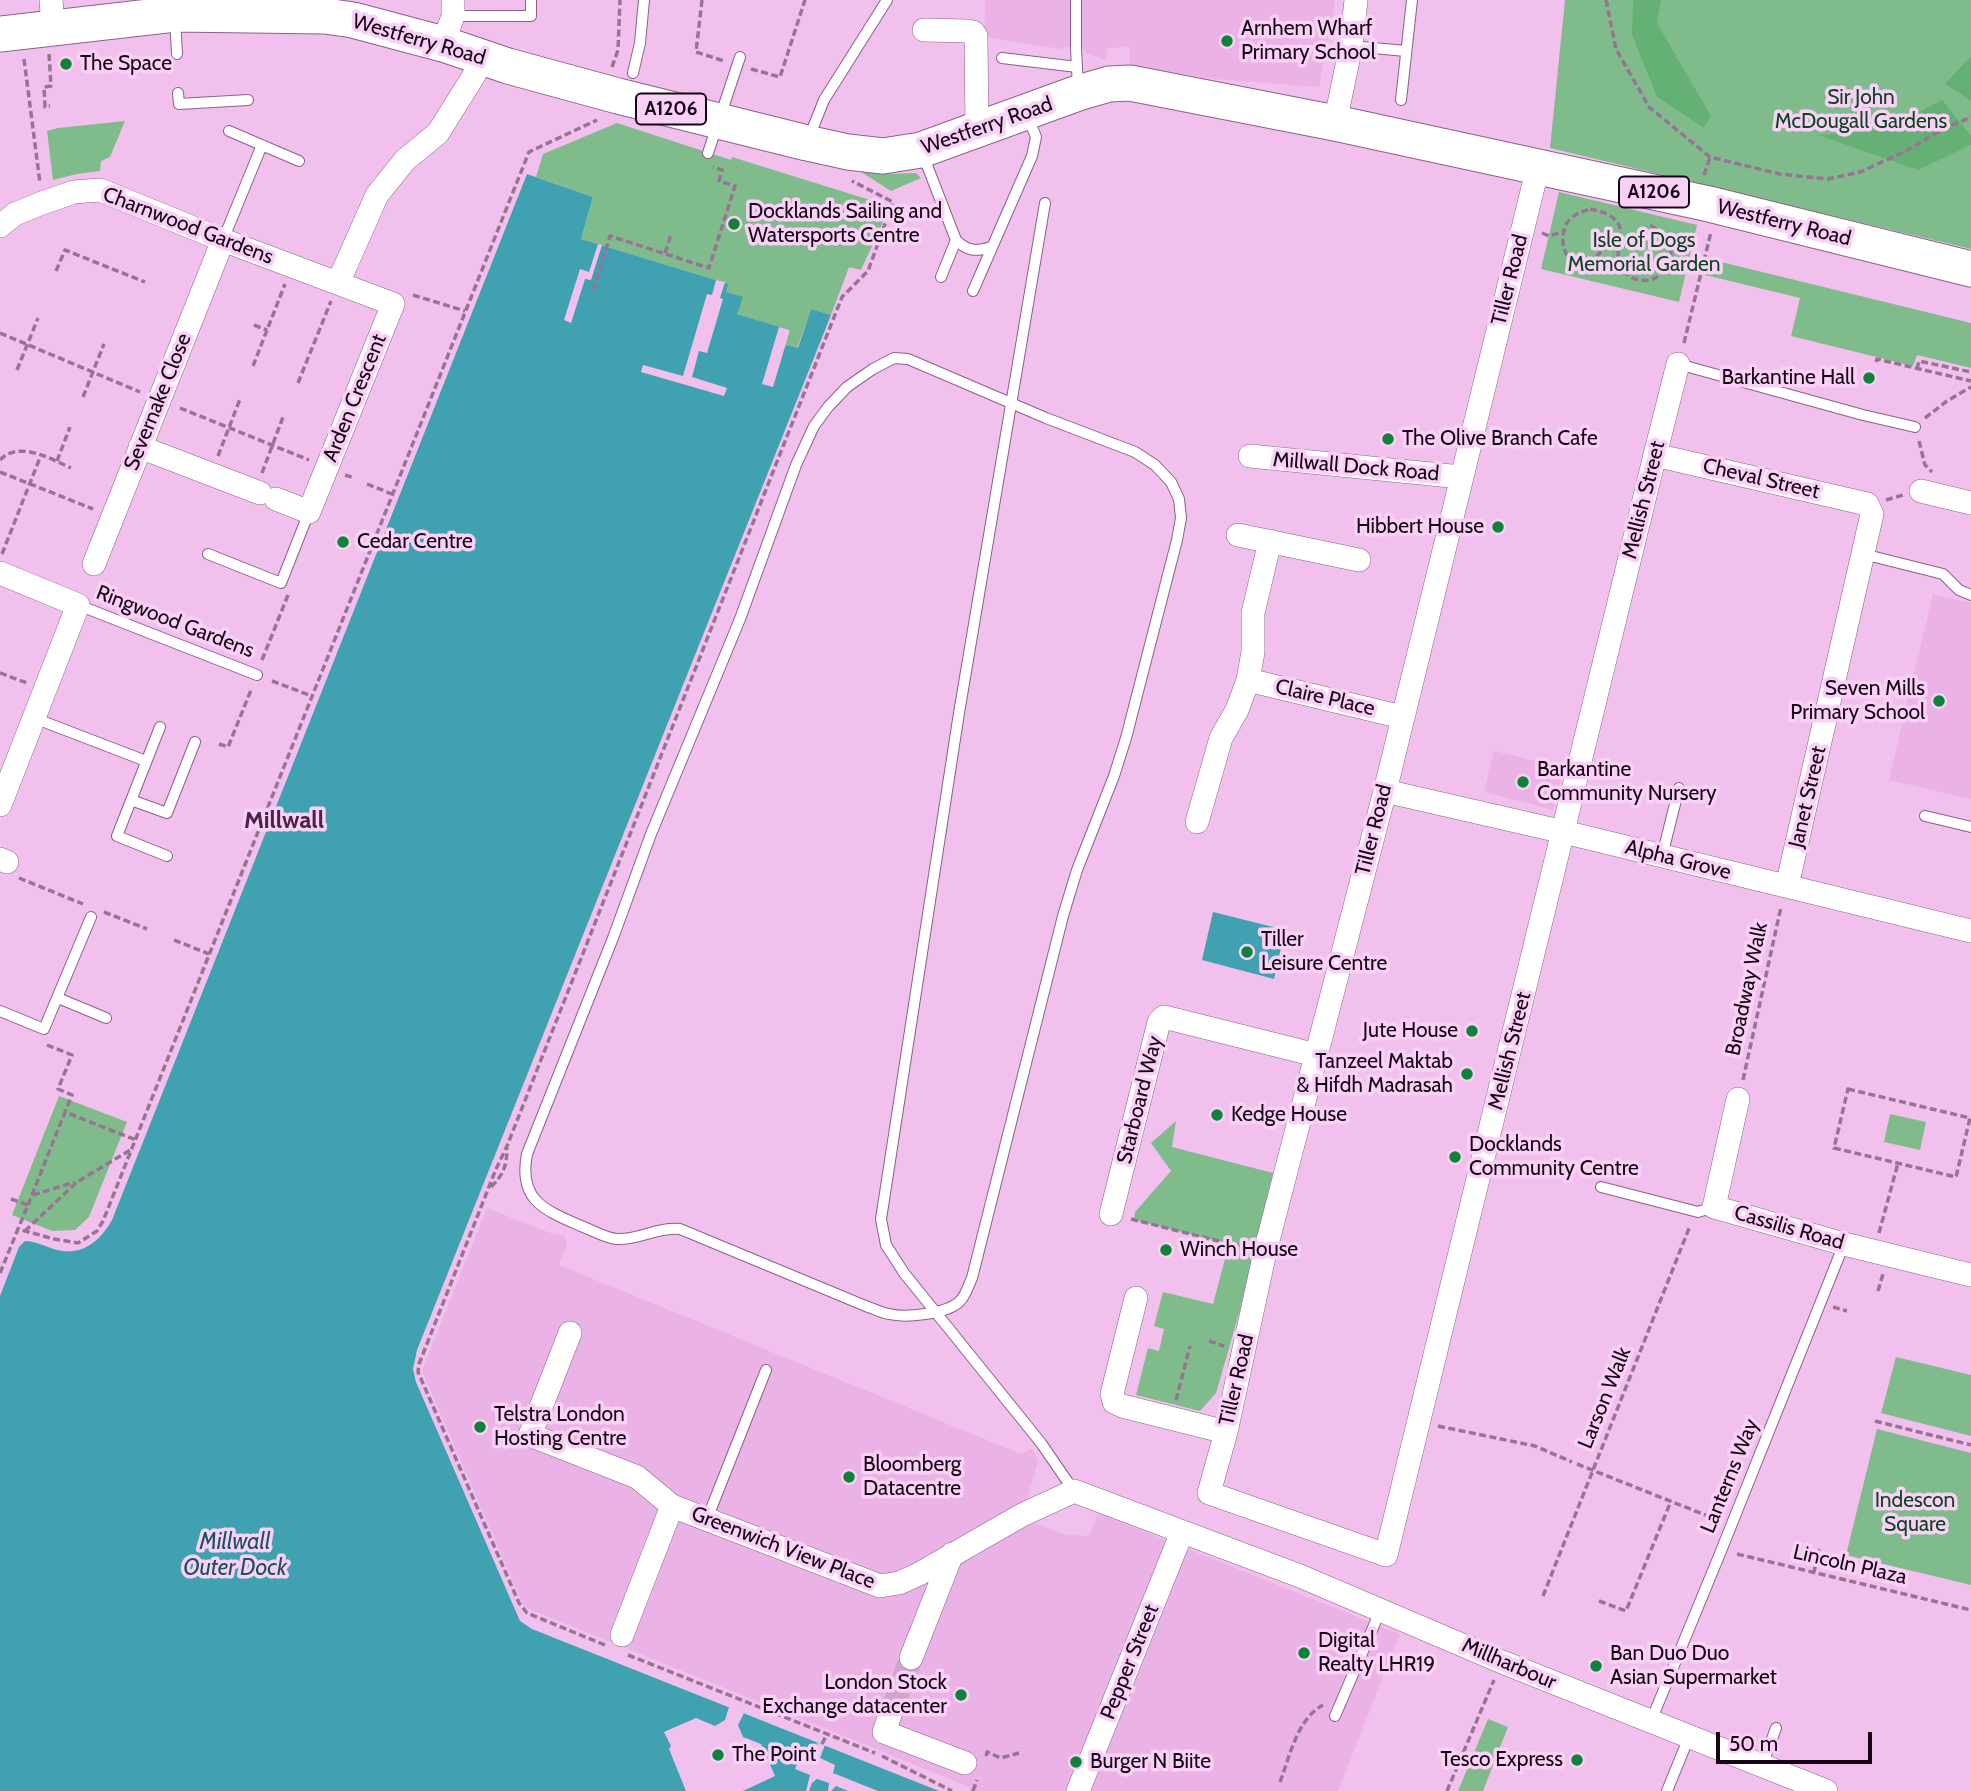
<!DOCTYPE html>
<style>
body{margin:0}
#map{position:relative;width:1971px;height:1791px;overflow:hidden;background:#f2c0ed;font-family:Cabin,sans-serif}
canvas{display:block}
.scale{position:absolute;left:1716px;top:1732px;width:156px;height:32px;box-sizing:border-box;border:4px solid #160615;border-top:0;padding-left:9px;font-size:21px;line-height:24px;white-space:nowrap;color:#160615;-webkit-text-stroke:5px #fad1f6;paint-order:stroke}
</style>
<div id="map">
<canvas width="1971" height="1791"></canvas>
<div class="scale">50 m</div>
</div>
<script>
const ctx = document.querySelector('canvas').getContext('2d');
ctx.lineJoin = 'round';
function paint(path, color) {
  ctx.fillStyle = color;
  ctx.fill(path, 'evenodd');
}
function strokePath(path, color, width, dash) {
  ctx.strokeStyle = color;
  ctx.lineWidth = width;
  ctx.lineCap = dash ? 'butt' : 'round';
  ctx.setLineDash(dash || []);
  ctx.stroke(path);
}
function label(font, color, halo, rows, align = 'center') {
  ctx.font = font + ' Cabin,sans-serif';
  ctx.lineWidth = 7;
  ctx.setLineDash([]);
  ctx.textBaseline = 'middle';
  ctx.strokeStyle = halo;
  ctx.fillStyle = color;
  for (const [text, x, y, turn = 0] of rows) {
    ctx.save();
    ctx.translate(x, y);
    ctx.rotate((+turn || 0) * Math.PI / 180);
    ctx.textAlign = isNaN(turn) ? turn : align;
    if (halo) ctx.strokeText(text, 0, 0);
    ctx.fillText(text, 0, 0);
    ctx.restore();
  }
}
const built = new Path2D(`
 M985,0h350l-16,87 -105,-8 -84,-14v-18l-23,1 -1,13 -20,-8 -3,-4 -17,-3 -4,3 -78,-12z
 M1933,594l38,9v196l-82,-19z
 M1494,751l70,17 -11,42 -69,-18z
 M487,1208l66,26 11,1 3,9 -8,21 462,189 11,-5 6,12 -11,38 -11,8 12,18 6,-2 32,12 23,1 9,-23 302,121 -62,157h-369l1,-4 -446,-180 -102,-236z`);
const green = new Path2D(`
 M1565,0h406v249l-421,-101z
 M125,121l-15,36 -9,4 -1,10 -23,3 -24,6 -6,-49 11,-3z
 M617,123l114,37 1,-3 151,47 -1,3 7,2 -28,61 -12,-3 -18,48 -20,-6 -14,40 -12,-4 4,-15 -52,-16 -11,-22 3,-8 -148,-45 12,-42 -57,-20 7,-23z
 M861,172l27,2 28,-1 5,5 -30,13z
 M1559,192l138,33 -18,77 -138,-33z
 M1709,259l262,64v45l-54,-13 -4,11 -122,-30 9,-38 -95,-23z
 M59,1096l68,26 -38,95 -14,13 -23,1 -40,-16z
 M1890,1114l36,8 -6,28 -36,-8z
 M1176,1121l-4,26 101,26 -33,137 -24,83 -16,18 -64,-16 12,-47 11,3 5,-22 -10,-3 9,-34 50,12 16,-60 -95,-24 1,-8 36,-41 -20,-28z
 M1896,1357l75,18v61l-90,-23z
 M1877,1429l94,24v132l-125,-30z
 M1488,1719l20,8 -25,64h-25z`);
const forest = new Path2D(`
 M1633,0h28l-4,23 54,93 -7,12 -47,-31 -25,-62z
 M1971,56v45l-26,-17z
 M1942,100l29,36v9l-53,25 -100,-35 69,-6z`);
const water = new Path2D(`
 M527,174l66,23 -12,42 148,45 -3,8 17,5 -6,17 53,16 -5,15 13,3 13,-39 20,6 -414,1035 -4,19 3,13 104,239 12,8 407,162h-939v-495l19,-49 6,-6c11,0 21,6 32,9 26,6 43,-9 55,-30z
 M1213,912l72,18 -11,49 -72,-19z`);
const pier = new Path2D(`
 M598,244l4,1 -11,35 -6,-1 -14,44 -7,-3 16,-51 9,3z
 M716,280l9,2 -5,16 3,1 -16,54 -8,-2 -7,26 35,11 -3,8 -83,-24 2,-7 40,11 24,-82 5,1z
 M779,327l11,3 -17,57 -11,-3z
 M729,1707l15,6 -6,12 5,12 18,7 14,32 -32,15h-57l-17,-42 2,-3 -7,-14 32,-14 19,8 10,-6z
 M817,1743l8,2 -5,13 15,7 -2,8 45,18h-30l-12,-5 -5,5h-3l1,-8 -12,-4 -5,4 -3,8h-3l4,-16 -15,-6 7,-18 10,4z`);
const streetTunnel = new Path2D(`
 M891,1712l20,-54`);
const path = new Path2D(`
 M702,0l-6,52 28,9
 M1606,0l10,49 33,58 61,50 70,17 48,5 32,-7 46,-21 35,-21 30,-13
 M49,54l2,32 -7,1 1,20 5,-1
 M24,59l16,124
 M612,67l6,-17 2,-50
 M751,69l29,8 25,-77
 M1704,175l6,-18
 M1590,209c11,2 26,6 30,19 1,5 -2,13 -2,18 -6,1 -12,1 -16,5 -7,5 -10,16 -22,13 -18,-3 -21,-28 -13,-41 5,-8 14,-11 23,-14z
 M1651,226c41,18 11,70 -22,50 -5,-3 -8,-8 -10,-13 -1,-5 -1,-11 -1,-17l16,-4 5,-10z
 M1542,233l7,3 14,-4
 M665,253l6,-18
 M1671,258l17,6 15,-1
 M56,271l9,-21 80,32
 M593,290l17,-54 99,32 26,-82 -16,-5 3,-11 -9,-3
 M413,295l52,16
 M254,325l13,5
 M0,333l140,59
 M1684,343l27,-111
 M1876,362l1,-3 94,22
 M253,366l32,-82
 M1917,369l2,-8 52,11
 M17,370l21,-52
 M298,383l33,-82
 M83,397l21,-53
 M180,408l129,52
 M1925,418l22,-17 24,-14
 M1919,441l6,24 7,7
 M218,456l22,-57
 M0,460c19,-20 51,-1 71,8
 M57,461l13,-34
 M0,472l93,37
 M262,473l21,-56
 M345,475l9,3
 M367,484l25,10
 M1886,500l17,-5
 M2,554l39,-99
 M262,660l26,-65
 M0,673l27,10
 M272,681l40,15
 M219,744l9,3 23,-57
 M19,878l64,26
 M104,912l43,17
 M174,940l35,14
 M47,1045l25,10 -14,34 14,6 -7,17
 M1743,1080l38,-173
 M1848,1089l122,29 -14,59 -122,-29z
 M491,1187c12,-12 16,-21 16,-39
 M33,1195l42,-13
 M11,1199l17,6 -10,24
 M28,1205l37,-93 71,28
 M1131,1219l115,29
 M25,1231l52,-49 55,-33
 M1879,1233l19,-70
 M0,1273l18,-44 36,10 24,4 19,-12 6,-10 426,-1069 68,-32
 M1878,1291l5,-17
 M1833,1307l14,4
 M1209,1341l15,5
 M1176,1400l14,-54
 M1875,1421l96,24
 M1438,1426l97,20 37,16
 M1577,1464l141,56
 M1737,1554l234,56
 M1814,1572l5,-23
 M1543,1596l147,-370
 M1599,1601l27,10 45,-110
 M605,1645l-78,-32 -8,-10 -101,-231 1,-8 77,-195 11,-23 335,-849 26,-26 25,-69 -41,-21
 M628,1655l247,98
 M822,1744l5,-10
 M882,1756l70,35
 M986,1756l1,-4 14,6 18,-5
 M1280,1782c10,-26 17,-63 43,-77
 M973,1791l4,-11
 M1447,1791l47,-111`);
const lane = new Path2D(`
 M1076,0v48l2,40
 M453,16h78v-16
 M175,17l2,37
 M1351,46l55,5
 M1002,58l75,9
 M633,73l7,-30 4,-43
 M178,93l1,11 69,-4
 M1401,100l11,-100
 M229,131l70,30
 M808,140l16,-40 63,-100
 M708,153l32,-96
 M923,155l33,85c11,11 20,12 35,7
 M1045,203l-86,510 -78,506 5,26 18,28 137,170 33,48
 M223,240l39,-95
 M941,277l15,-37
 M973,291l59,-135 4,-19 -9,-22
 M894,358l14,1 138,59 89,34 20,13 16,17 8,17 2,19 -4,22 -51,198 -12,38 -37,94 -14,46 -91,362c-4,8 -6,18 -13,24 -13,12 -54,16 -70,12 -7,-1 -14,-5 -21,-7l-188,-78c-23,-2 -41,11 -63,10 -12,-1 -25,-9 -36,-13 -37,-16 -63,-26 -54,-72l86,-216 38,-104 89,-215 56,-154 18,-39 14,-19 19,-20 26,-18z
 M1678,364l185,51 52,12
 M208,554l73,29 28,-71
 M1863,554l80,20 16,16 12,5
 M78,605l179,70
 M34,718l112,43
 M160,727l-43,109 50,20
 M131,800l36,13 28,-71
 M1925,816l46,11
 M1662,856l17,-68
 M58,998l48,20
 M0,1011l44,18 47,-112
 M1601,1187l97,25 16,-5
 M707,1519l59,-149
 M1335,1716l46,-107
 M1651,1721l70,-170 123,-307
 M1762,1766l14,-38
 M1667,1791l22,-54`);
const street = new Path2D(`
 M51,0l2,26
 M924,30l44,1 5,1 3,4 1,95
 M443,44l10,-28v-16
 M1335,123l16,-77 5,-46
 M1538,167l-153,624 -120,461 -39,180 -17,61 177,62 269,-1100 23,-91
 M0,226l15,-12 27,-11 32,-11 26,-2 123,50 170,64 -84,208 -33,-13
 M338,283l39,-88 28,-35 33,-27 35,-56 10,-20
 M140,447l120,46
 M1655,455l212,49 5,10 -85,372
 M1250,456l211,21
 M1921,491l50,12
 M1238,535l121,25
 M94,564l129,-324
 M0,573l78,32 -78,200
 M1248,680l154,37
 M1385,791l179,41 407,99
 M1197,822l24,-84 16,-28 11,-30 5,-28v-39l17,-72
 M0,859l7,3
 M1738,1099l-24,108 130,37 127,31
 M1111,1214l48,-192 5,-5 152,38
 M1136,1298l-24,96 2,8 8,4 104,26
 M570,1333l-40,102 107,42 35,29 208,80 19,-3 20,-9 103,-59 52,-24 226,85 202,86 324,129
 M622,1635l50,-129
 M911,1658l41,-104
 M891,1712l-7,20 81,31
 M1078,1791l104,-259`);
const primary = new Path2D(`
 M0,34l175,-20 150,2 28,4 90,24 65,22 110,30 189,47 41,9 35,4 38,-6 157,-57 31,-9 21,-1 205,40 374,81 262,65`);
const markers = [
 [1227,41,7,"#0f823a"],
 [66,64,7,"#0f823a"],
 [734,224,7,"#0f823a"],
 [1869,378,7,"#0f823a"],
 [1388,439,7,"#0f823a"],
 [1498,527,7,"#0f823a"],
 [343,542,7,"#0f823a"],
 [1939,701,7,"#0f823a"],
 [1523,782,7,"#0f823a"],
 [1247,952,7,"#0f823a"],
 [1472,1031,7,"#0f823a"],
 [1467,1074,7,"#0f823a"],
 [1217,1115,7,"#0f823a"],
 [1455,1157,7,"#0f823a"],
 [1166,1250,7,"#0f823a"],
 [480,1427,7,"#0f823a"],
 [849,1477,7,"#0f823a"],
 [1304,1653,7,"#0f823a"],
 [1596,1666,7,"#0f823a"],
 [961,1695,7,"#0f823a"],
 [718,1755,7,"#0f823a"],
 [1577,1760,7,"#0f823a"],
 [1076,1762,7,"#0f823a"]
];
const shields = [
 [671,109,70],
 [1654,192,70]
];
const shieldNames = [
 ["A1206",671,109],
 ["A1206",1654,192]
];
const poiNames = [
 ["Arnhem Wharf",1241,29],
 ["Primary School",1241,53],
 ["The Space",80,64],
 ["Docklands Sailing and",748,212],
 ["Watersports Centre",748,236],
 ["Barkantine Hall",1855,378,"right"],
 ["The Olive Branch Cafe",1402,439],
 ["Hibbert House",1484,527,"right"],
 ["Cedar Centre",357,542],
 ["Seven Mills",1925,689,"right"],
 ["Primary School",1925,713,"right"],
 ["Barkantine",1537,770],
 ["Community Nursery",1537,794],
 ["Tiller",1261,940],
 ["Leisure Centre",1261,964],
 ["Jute House",1458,1031,"right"],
 ["Tanzeel Maktab",1453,1062,"right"],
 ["& Hifdh Madrasah",1453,1086,"right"],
 ["Kedge House",1231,1115],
 ["Docklands",1469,1145],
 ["Community Centre",1469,1169],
 ["Winch House",1180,1250],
 ["Telstra London",494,1415],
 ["Hosting Centre",494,1439],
 ["Bloomberg",863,1465],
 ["Datacentre",863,1489],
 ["Digital",1318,1641],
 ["Realty LHR19",1318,1665],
 ["Ban Duo Duo",1610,1654],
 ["Asian Supermarket",1610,1678],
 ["London Stock",947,1683,"right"],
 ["Exchange datacenter",947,1707,"right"],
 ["The Point",732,1755],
 ["Tesco Express",1563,1760,"right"],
 ["Burger N Biite",1090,1762]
];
const streetNames = [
 ["Westferry Road",419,40,16],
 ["Westferry Road",987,126,-19],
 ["Westferry Road",1784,223,14],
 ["Charnwood Gardens",188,226,21],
 ["Tiller Road",1510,280,-76],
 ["Arden Crescent",355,398,-68],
 ["Severnake Close",158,402,-68],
 ["Millwall Dock Road",1356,467,5],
 ["Cheval Street",1761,479,13],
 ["Mellish Street",1644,500,-76],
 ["Ringwood Gardens",175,622,21],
 ["Claire Place",1325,698,13],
 ["Janet Street",1808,797,-77],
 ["Tiller Road",1374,830,-76],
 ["Alpha Grove",1678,860,14],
 ["Broadway Walk",1747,989,-78],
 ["Mellish Street",1510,1051,-76],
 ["Starboard Way",1140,1100,-76],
 ["Cassilis Road",1789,1228,16],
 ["Tiller Road",1237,1380,-77],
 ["Larson Walk",1605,1398,-68],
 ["Lanterns Way",1730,1476,-68],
 ["Greenwich View Place",783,1548,21],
 ["Lincoln Plaza",1850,1565,13],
 ["Pepper Street",1130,1662,-68],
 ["Millharbour",1509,1664,23]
];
const parkNames = [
 ["Sir John",1861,98],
 ["McDougall Gardens",1861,122],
 ["Isle of Dogs",1644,241],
 ["Memorial Garden",1644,265],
 ["Indescon",1915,1501],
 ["Square",1915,1525]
];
const waterNames = [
 ["Millwall",235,1542],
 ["Outer Dock",235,1568]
];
const quarterNames = [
 ["Millwall",284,821]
];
paint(built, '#eab2e5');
paint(green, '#80bc8b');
paint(forest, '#65b175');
paint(water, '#40a2b1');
paint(pier, '#f2c0ed');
strokePath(streetTunnel, '#d1a4cd', 23, [23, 11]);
strokePath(lane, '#8c6089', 12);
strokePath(street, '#8c6089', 24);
strokePath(primary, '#8c6089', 37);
strokePath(path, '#977394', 3.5, [7, 3.5]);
strokePath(lane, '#fff', 10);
strokePath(street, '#fff', 23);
strokePath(primary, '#fff', 35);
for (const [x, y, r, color] of markers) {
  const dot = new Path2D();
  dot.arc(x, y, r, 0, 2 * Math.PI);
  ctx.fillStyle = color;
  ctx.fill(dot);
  strokePath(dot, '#fad1f6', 2.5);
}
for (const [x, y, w] of shields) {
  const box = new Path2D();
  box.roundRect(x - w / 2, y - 15.5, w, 31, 5);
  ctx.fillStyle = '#fad1f6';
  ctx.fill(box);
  strokePath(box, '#160615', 2);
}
label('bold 19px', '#160615', null, shieldNames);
label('21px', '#160615', '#fad1f6', poiNames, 'left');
label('21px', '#160615', '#fad1f6', streetNames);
label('21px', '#0d461f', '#fad1f6', parkNames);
label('italic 23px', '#1b525b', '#fad1f6', waterNames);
label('bold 24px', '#4a2348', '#fad1f6', quarterNames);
</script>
